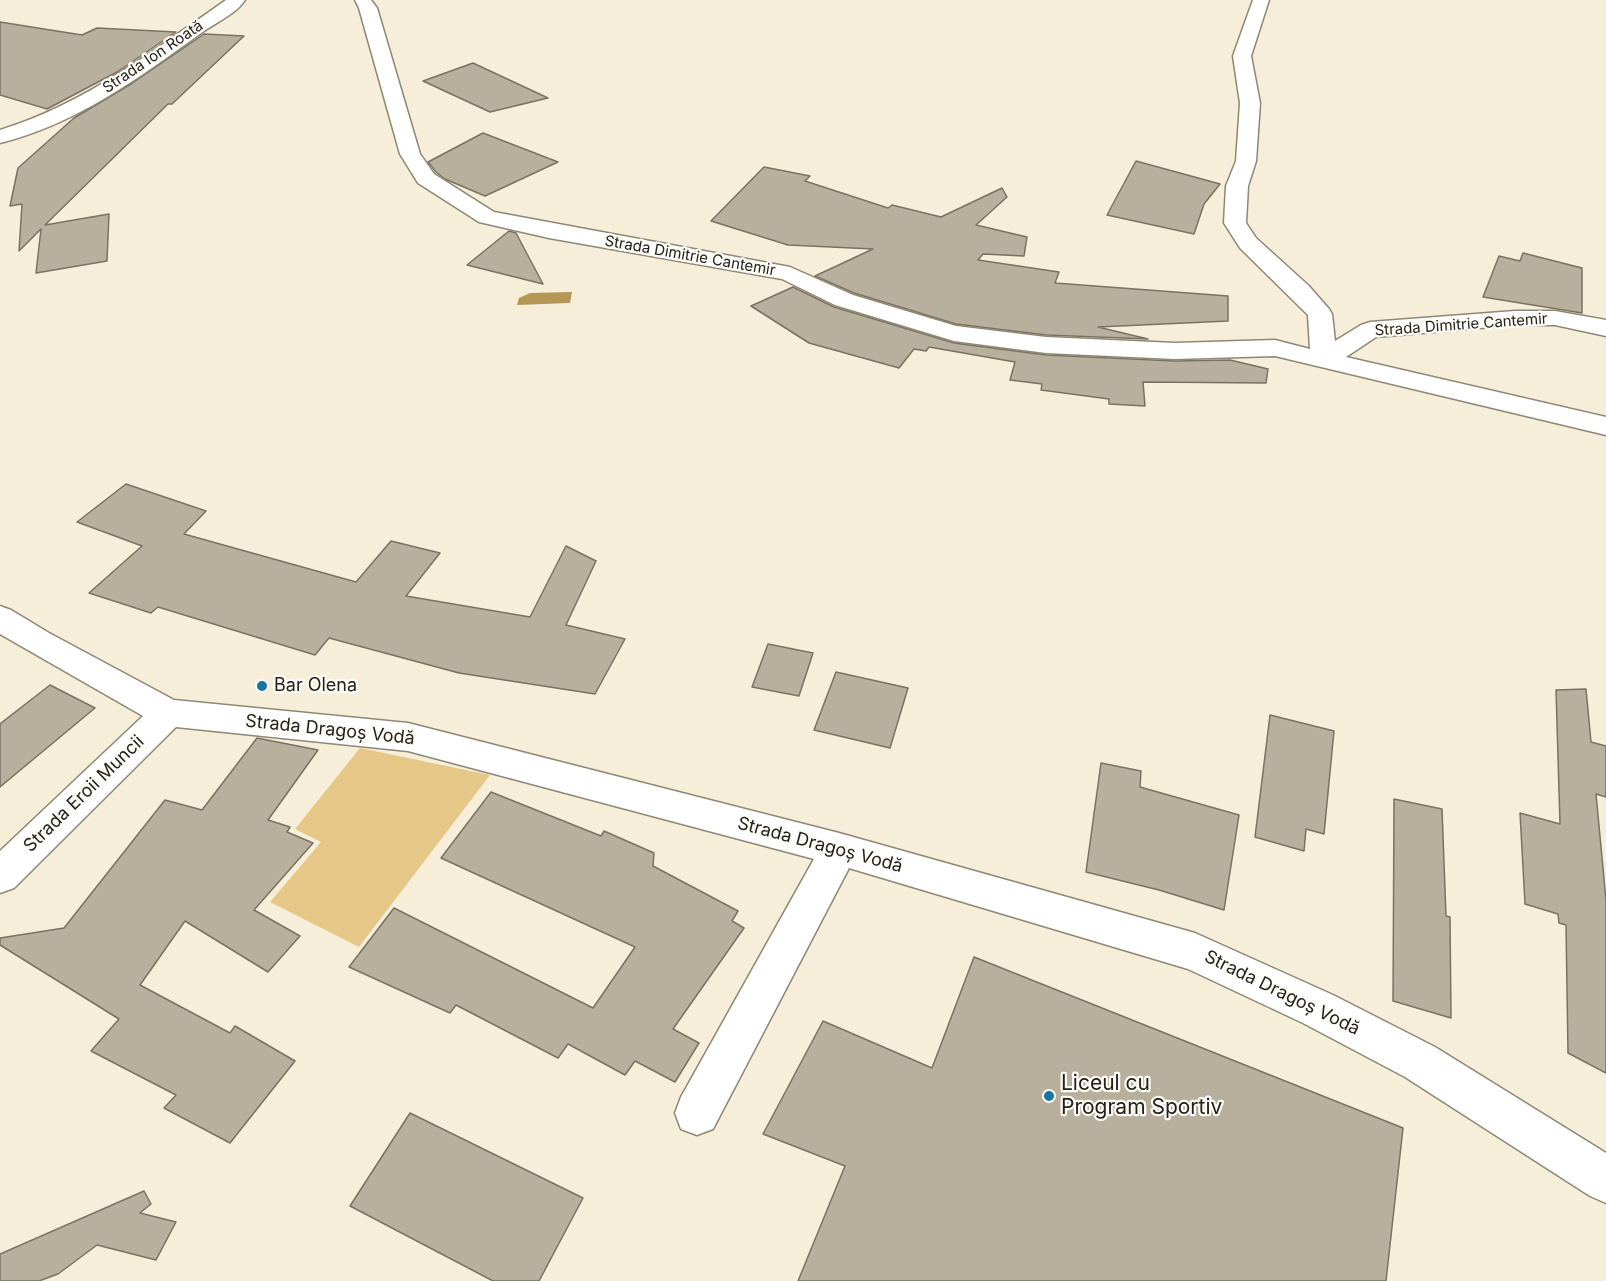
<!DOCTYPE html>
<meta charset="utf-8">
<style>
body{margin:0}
canvas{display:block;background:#f7eeda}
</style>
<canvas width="1606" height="1281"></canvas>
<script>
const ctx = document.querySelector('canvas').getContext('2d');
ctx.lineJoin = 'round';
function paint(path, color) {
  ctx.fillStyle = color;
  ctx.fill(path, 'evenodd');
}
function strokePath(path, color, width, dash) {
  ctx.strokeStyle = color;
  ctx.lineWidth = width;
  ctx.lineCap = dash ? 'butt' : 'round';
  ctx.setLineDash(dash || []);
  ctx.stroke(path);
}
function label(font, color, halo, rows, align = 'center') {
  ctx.font = font + ' Inter,sans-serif';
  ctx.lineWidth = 4.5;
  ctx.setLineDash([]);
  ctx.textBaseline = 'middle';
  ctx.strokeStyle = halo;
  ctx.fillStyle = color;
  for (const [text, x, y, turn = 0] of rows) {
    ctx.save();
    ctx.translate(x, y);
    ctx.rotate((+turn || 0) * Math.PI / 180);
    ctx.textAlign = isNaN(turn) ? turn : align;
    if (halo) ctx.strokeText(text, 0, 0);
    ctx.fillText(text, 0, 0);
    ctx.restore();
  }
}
const green = new Path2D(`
 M360,748l130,27 -131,172 -89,-45 51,-60 -26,-13z`);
const water = new Path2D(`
 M572,292l-2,11 -53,2 2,-7 11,-5z`);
const building = new Path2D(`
 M0,22l82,13 15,-7 79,4 -59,40 -70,37 -47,-14z
 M204,34l40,2 -72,68h-4l-123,121 64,-11 -2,47 -71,12 5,-44 -22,22 3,-47 -12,2 8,-38 56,-50 57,-34z
 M473,63l75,35 -58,14 -67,-31z
 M483,133l75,29 -73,34 -40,-17 -9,-7 -8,-10z
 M1136,161l84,23 -16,20 -10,30 -87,-19z
 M764,167l46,9 -5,5 83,27 4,-3 49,12 61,-29 5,9 -31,28 51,12 -3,19 -41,-2 -5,6 81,12 -4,11 173,13v25l-130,6 50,12 -102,-4 -90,-11 -102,-31 -39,-17 58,-27 -85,-4 -77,-24z
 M509,231l7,2 27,51 -76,-19z
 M1523,253l59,15v45l-99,-16 16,-41 21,5z
 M793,287l41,20 120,36 92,12 129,6 55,-1 38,9 -2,14 -123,-1 2,24 -36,-2v-5l-68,-9 1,-6 -32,-4 5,-18 -86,-15 -3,4 -12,-2 -15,19 -90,-25 -58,-37z
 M126,484l80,27 -22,23 172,48 35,-41 49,12 -34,43 124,21 36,-71 30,15 -30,64 59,14 -30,55 -136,-21 -130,-35 -14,17 -157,-48 -7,6 -62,-20 53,-47 -65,-24z
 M768,644l45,9 -14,43 -47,-9z
 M836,672l72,16 -18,60 -76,-18z
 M50,685l45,23 -95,79v-63z
 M1586,689l5,53 15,4v51l-10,-3 10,106v173l-38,-20 -2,-128 -7,-2 -1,-9 -33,-10 -5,-91 40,11 -4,-134z
 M1270,715l64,16 -10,103 -18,-5 -2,22 -49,-14z
 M257,738l61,12 -50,70 22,7 -3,5 26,11 -59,67 46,26 -32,36 -83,-51 -45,64 90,48 5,-7 60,35 -65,82 -66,-35 12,-13 -85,-44 28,-32 -119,-74v-7l64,-10 101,-128 37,10z
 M1101,763l40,8 -1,16 99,28 -15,95 -65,-20 -73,-18z
 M491,792l110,44 3,-5 50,22 -1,13 85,45 -6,10 12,7 -71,101 26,14 -24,39 -40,-21 -10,14 -57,-31 -10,14 -102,-53 -6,8 -101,-46 45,-59 199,100 42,-61 -194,-89z
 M1394,799l48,10 4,107 4,1 1,101 -58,-17z
 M974,957l429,171 -17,153h-588l47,-115 -82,-32 60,-113 109,47z
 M410,1113l173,85 -44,83h-46l-143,-75z
 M144,1191l7,13 -11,9 36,9 -20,38 -59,-15 -39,29 -19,7h-39v-27z`);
const minor = new Path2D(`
 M226,0h19c-9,14 -30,23 -44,33 -62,45 -125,91 -201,110v-13c85,-26 154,-80 226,-130z
 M355,0h16l6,8 43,146 14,20 60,38 296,55 63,28 103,31 90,11 129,6 100,-3 35,9 -2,-34 -68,-67 -16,-25 2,-37 10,-25 4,-58 -7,-47 20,-56h16l-18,56 9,47 -4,58 -8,25 -2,37 10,15 53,48 20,23 3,5 3,27 26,-16 9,-3 145,-11h40l51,9v16l-51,-11h-40l-139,12 -30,20 260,60v18l-331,-79 -100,3 -129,-6 -92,-12 -119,-36 -53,-26 -233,-41 -70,-16 -61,-39 -18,-29 -41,-146z
 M0,606l11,4 38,23 125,67 234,23 431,110 356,100 138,62 102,52 171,106v50l-16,-7 -185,-119 -102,-54 -115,-54 -339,-101 -136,261 -16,6 -16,-6 -6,-16 6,-16 133,-238 -406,-108 -232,-24 -162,161 -14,5v-42l143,-135 -143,-82z`);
const markers = [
 [262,686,6,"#1675a2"],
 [1049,1096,6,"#1675a2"]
];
const farStreetnames = [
 ["Strada Ion Roată",153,57,-34],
 ["Strada Dimitrie Cantemir",690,256,10],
 ["Strada Dimitrie Cantemir",1461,325,-4]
];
const poiNames = [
 ["Bar Olena",274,686]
];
const streetNames = [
 ["Strada Dragoș Vodă",330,730,6],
 ["Strada Eroii Muncii",84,794,-44],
 ["Strada Dragoș Vodă",820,845,15],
 ["Strada Dragoș Vodă",1282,993,26]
];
const nearPoinames = [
 ["Liceul cu",1061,1084],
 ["Program Sportiv",1061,1108]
];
paint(green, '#e5c887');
paint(water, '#b49755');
paint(building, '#b8b09d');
strokePath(building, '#7a7261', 1.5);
strokePath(minor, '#8f8775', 3);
paint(minor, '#fff');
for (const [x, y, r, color] of markers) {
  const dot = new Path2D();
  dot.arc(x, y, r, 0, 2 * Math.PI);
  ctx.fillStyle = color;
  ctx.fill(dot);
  strokePath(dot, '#fefcf8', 2);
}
label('15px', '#24211a', '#fefcf8', farStreetnames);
label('18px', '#24211a', '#fefcf8', poiNames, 'left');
label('18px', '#24211a', '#fefcf8', streetNames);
label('21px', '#24211a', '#fefcf8', nearPoinames, 'left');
</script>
